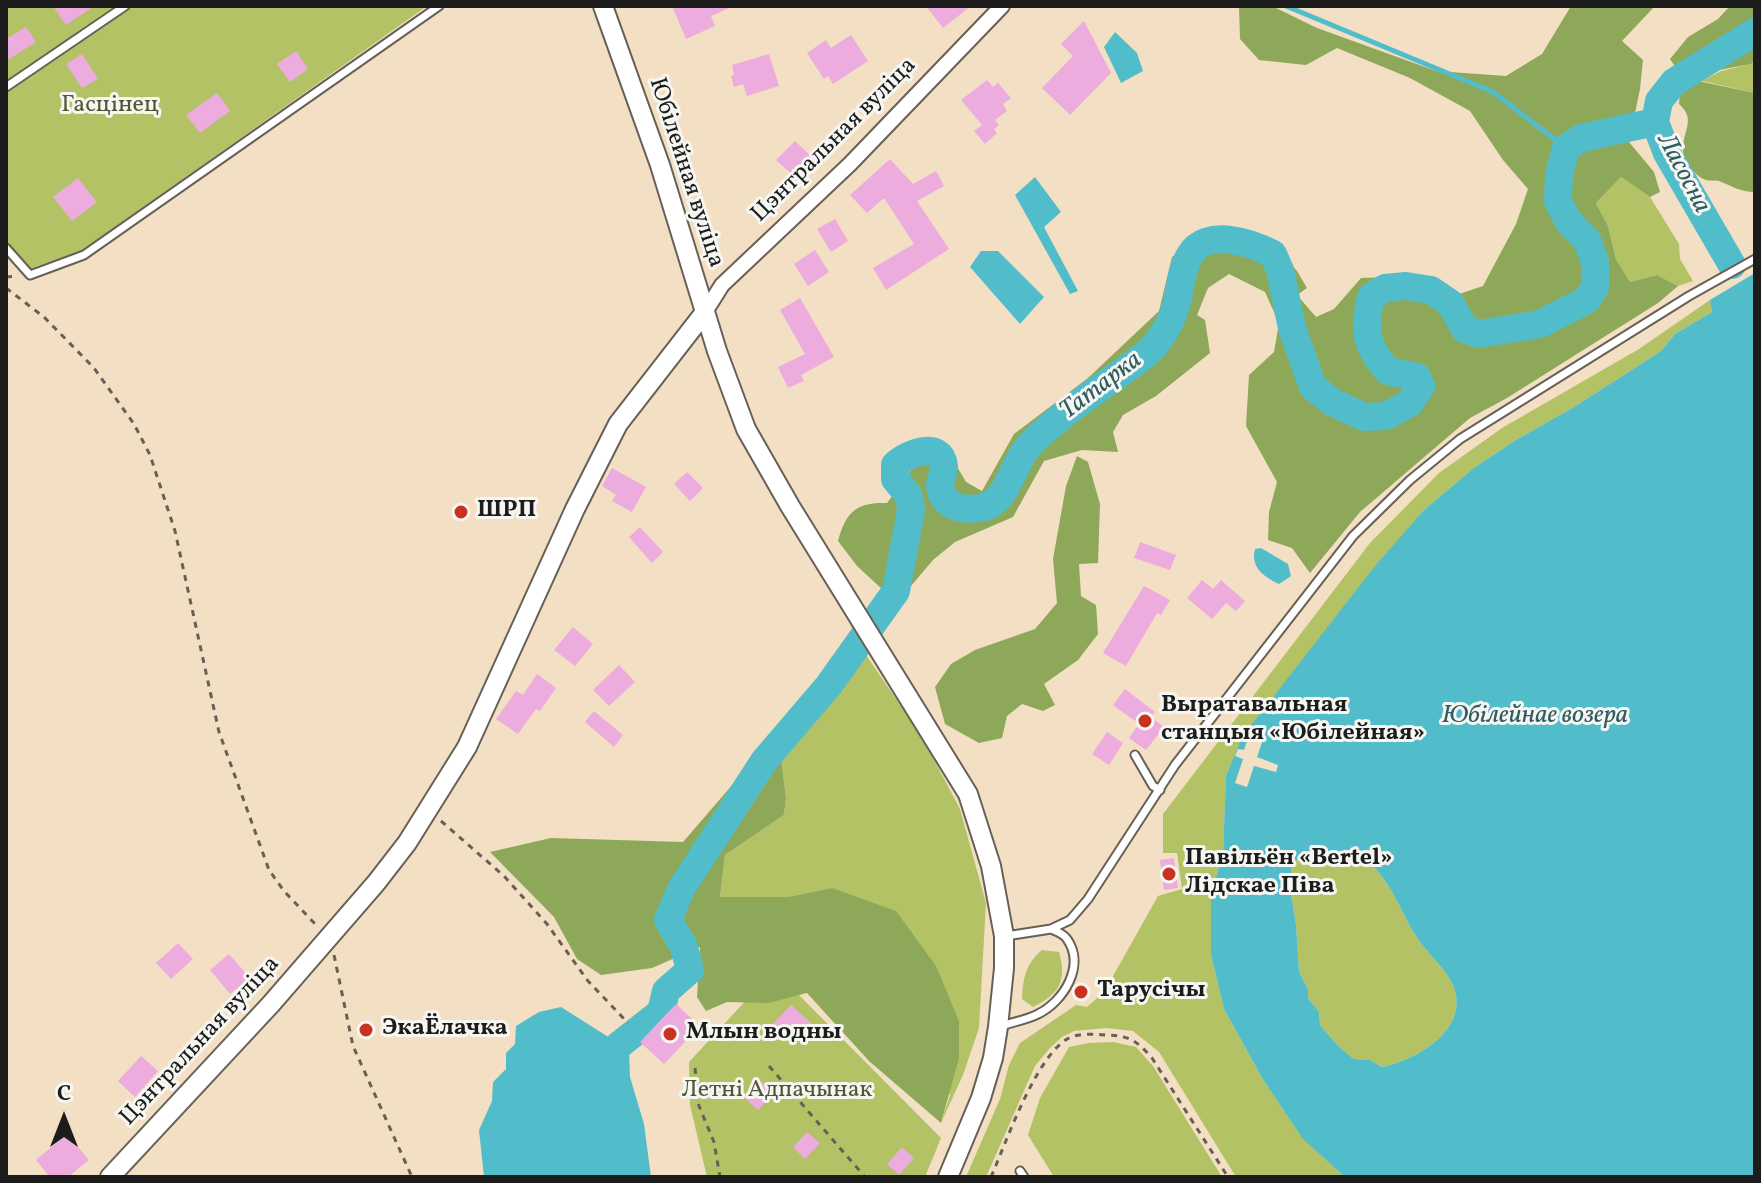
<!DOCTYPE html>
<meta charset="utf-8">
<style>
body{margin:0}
#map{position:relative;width:1761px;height:1183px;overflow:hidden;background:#f3dfc3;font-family:Vollkorn,serif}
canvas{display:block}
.frame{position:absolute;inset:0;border:8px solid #1c1c1c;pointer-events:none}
.north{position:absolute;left:24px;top:1079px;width:80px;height:80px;-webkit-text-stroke:6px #f6f6f2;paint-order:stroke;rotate:0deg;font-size:22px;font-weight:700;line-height:32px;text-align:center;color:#1c1c1c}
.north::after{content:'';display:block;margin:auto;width:28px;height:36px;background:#1c1c1c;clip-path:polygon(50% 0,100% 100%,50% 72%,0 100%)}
</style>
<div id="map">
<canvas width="1761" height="1183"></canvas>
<div class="frame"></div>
<div class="north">С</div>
</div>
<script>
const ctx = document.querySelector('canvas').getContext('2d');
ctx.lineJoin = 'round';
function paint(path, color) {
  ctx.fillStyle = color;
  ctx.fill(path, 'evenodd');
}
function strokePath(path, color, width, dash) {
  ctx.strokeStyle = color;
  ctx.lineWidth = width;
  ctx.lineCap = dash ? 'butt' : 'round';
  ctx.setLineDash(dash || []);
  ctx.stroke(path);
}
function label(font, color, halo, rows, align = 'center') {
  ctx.font = font + ' Vollkorn,serif';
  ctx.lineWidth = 6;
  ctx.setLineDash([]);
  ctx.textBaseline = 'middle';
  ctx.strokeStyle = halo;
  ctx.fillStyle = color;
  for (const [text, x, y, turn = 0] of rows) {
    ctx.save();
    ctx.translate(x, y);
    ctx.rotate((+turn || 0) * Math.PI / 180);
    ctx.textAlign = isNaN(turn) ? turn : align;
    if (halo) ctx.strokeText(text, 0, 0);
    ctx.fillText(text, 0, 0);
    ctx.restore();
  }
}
const green = new Path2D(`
 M6,6h421l-346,245 -55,19 -20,-23z
 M1755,60v33l-53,-12 19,-10 30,-7z
 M1621,177l29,20 29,47 1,15 13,22 -15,5 -21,-11 -27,7 -14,-23 -8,-33 -12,-23z
 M1710,300l2,12 -37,22 -14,17 -87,56 -58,33 -41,27 -51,43 -182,228 -16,38 -3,77 -12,42v60l13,54 38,69 41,60 42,39h-109l-77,-125 -26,-21 -27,-3 -32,3 -12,6 -13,12 -14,17 -49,111h-20l34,-78 9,-34 11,-22 56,-38 11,2 17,-15 54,-96 24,-7 -5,-36h-14v-39l207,-271 69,-70 63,-45 137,-79z
 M866,655l56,82 38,72 26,94 -7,125 -16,47 -22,48 9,-28 -118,-207 -45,9h-67l5,-42 59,-40 2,-17 -5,-42z
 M1323,851c10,1 22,1 31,4 32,10 45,55 62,81 10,17 29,31 37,49 18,44 -36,75 -71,82l-12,-7 -16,-1 -15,-12 -19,-22 -1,-13 -11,-14v-9l-9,-17 -3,-48 -6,-36 2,-25 11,-7z
 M1042,950l17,2c8,28 1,42 -26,55l-11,-8c1,-21 4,-36 20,-49z
 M774,970l167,168 -16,39h-218l-17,-72 -1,-43z
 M1113,1042l23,5 17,19 69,111h-168l-26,-42 12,-37 29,-51 20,-4z`);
const forest = new Path2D(`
 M1239,6h33l45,22 119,43 70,5 36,-22 29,-48h84l-33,35 21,19 -3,29 -11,53 25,30 6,20 -10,5 -29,-20 -25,26 12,23 8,33 14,23 27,-7 21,11 -20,17 -151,95 -37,20 -110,94 -50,61 -18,-25 -24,-8 1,-28 8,-30 -31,-56 3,-51 25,-23 5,-29 -14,-31 -36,-18 -21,14 -11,27 8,5 5,33 -54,43 -33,19 -10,17 5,20 -36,-2 -38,11 -31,56 -58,25 -22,18 -22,26 -29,3 -25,-23 -19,-25c8,-29 18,-39 49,-38l25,-34 34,-21 20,34 16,9 32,-57 74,-56 71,-67 13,-54 37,-26 48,3 13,7 27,30 10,17 -10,7 19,22 18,-8 27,-31 58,-2 37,19 27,-9 33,-62 12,-35 -25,-29 -33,-49 -60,-33 -73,-30 -31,17 -47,-5 -19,-21z
 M1730,6h25v54l-4,4 -69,13 -12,-18 18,-22 30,-18z
 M1693,80l62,13v99c-15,0 -23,-6 -36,-11 -4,-1 -9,0 -13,-1 -10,-3 -22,-18 -23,-29 -1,-20 14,-31 -4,-47l1,-12z
 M1077,456l11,6 12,42 -2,59 -19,1 2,32 15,9 2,29 -20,26 -34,24 11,21 -12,6 -21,-7 -15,12 -5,22 -23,5 -34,-19 -10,-37 16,-23 24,-14 60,-21 22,-26 -4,-44 13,-73z
 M778,732l8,66 -2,17 -59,40 -5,42h67l45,-9 64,23 40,55 23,55v37l-18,65 -72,-62 -62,-68 -39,10 -41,-1 -21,9 -9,-14 3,-50 -48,21 -51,7 -24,-16 -23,-42 -64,-65 61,-14 132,4z`);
const water = new Path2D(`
 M1115,32l22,21 6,18 -22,12 -17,-36z
 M1035,177l26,35 -17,15 34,64 -8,3 -55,-99z
 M981,251h17l46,46 -24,27 -50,-57z
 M1755,273v904h-410l-42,-38 -41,-61 -38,-69 -13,-54v-60l12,-42 3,-77 16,-39 133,-171 49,-56 51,-43 41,-27 58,-33 87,-56 14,-17 37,-22 -2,-12zM1323,851c10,1 22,1 31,4 32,10 45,55 62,81 10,17 29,31 37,49 18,44 -36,75 -71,82l-12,-7 -16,-1 -15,-12 -19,-22 -1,-13 -11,-14v-9l-9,-17 -3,-48 -6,-36 2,-25 11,-7z
 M1261,548l27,16 3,12 -12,8c-15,-7 -29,-17 -24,-35z
 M561,1007l68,43 1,27 14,47 7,53h-167l-5,-47 13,-29 1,-19 13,-13v-16l9,-9 1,-18 23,-14z`);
const pier = new Path2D(`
 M1252,726l14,5 -9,26 21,8 -2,7 -22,-6 -7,21 -12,-4 8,-24 -8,-3 3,-7 6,1z`);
const stream = new Path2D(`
 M1286,6l207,86 73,56`);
const river = new Path2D(`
 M1732,265l-65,-112 -12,-31 4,-21 15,-19 81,-50
 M596,1075l23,-30 42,-33 5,-21 24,-21 -6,-23 -16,-27 13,-31 83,-128 65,-76 67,-94 15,-80 -2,-15 -14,-17v-14c11,-11 46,-26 49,1 0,6 -3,12 -4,18 0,22 22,27 40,24 27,-4 32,-42 47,-60 33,-36 77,-61 115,-91 18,-14 29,-33 35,-55 4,-16 4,-33 13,-47 16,-28 62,-12 83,-1l7,16 12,58 21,59 19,15 32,15 22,-1 24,-13 11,-17 -4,-9 -29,-6c-23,-26 -25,-41 -17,-74l14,-9 21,-2 25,4 19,13 15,26 14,5 61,-10 47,-24 8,-13v-25l-8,-22 -19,-19 -10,-20 1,-26 7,-27 15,-10 74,-16`);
const building = new Path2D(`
 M53,6h41l-28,19z
 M672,6h62l-23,10 4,10 -29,13z
 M926,6h45l-28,22z
 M1084,21l27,52 -41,42 -28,-27 31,-32 -12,-12z
 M26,27l10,15 -30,19v-22z
 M851,35l17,26 -35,23 -5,-8 -4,3 -17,-26 19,-13 5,8z
 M296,51l12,18 -18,13 -13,-18z
 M82,54l16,25 -16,9 -16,-24z
 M769,54l10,32 -32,10 -4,-12 -9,3 -3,-11 3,-1 -2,-10z
 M987,80l6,7 5,-4 13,15 -8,6 4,7 -12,9 4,5 -5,4 3,4 -12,11 -11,-13 8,-6 -21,-25z
 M217,93l13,18 -30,22 -14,-18z
 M795,141l20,19 -18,19 -21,-19z
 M890,159l23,25 23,-13 8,15 -27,15 32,48 -63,41 -13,-22 41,-24 -30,-46 -17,15 -17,-18z
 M78,178l19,24 -25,19 -19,-24z
 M835,219l13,22 -17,11 -14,-23z
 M815,250l14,22 -21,14 -14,-22z
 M800,298l34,59 -33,18 3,6 -16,7 -10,-21 27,-13 -25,-44z
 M612,468l34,19 -14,25 -20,-11 4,-6 -14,-9z
 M687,472l16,16 -13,13 -16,-17z
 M640,527l23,25 -11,11 -23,-26z
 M1140,542l36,13 -6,15 -36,-12z
 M1202,580l11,9 8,-9 24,21 -9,10 -10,-8 -14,16 -25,-21z
 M1144,586l26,14 -9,15 -4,-2 -31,53 -23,-13z
 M573,627l20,17 -18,22 -21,-16z
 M619,665l16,17 -26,24 -16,-16z
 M537,674l19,14 -16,23 -4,-2 -18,25 -22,-15 20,-28 7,4z
 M1125,689l30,23 -4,5 13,10 -18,23 -17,-12 10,-14 -26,-19z
 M594,711l29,24 -9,12 -29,-25z
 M1107,732l16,11 -14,22 -17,-11z
 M1174,858l4,30 -14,2 -4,-30z
 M178,943l15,16 -22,20 -15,-16z
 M229,954l21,24 -20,16 -20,-24z
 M676,1004l24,22 -36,38 -24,-22z
 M791,1005l21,19 -19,20 -21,-19z
 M141,1056l17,15 -23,26 -17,-16z
 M761,1081l13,12 -16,17 -13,-12z
 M807,1132l13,11 -15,16 -12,-12z
 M67,1134l22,26 -21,17h-18l-14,-17z
 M902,1147l12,11 -15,17 -12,-11z`);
const path = new Path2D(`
 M6,277l12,-1
 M6,288l38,29 50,51 40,56 16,31 25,76 44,201 50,138 15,21 32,34
 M441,821l63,55 43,48 41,57 40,42
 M334,955l19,91 59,131
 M769,1066l96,111
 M695,1068l4,38 15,36 6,35
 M991,1177c15,-34 45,-122 78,-139 10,-5 25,-4 37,-3 24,1 30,5 46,23l76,119`);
const service = new Path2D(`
 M6,87l119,-81
 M6,248l24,27 54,-20 355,-249
 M1135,755l18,31 7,4
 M1006,936l45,-7 19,-9 18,-21 87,-134 178,-229 57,-56 50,-41 229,-143 66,-37
 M1001,1026c11,-4 26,-6 37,-12 25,-12 48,-48 29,-75 -3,-5 -11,-8 -16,-10
 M1020,1171l4,6`);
const minor = new Path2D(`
 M705,312l17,-27 128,-121 152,-158`);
const tertiary = new Path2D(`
 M603,6l57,159 57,186 29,78 44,77 178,288 23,72 13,70v32l-6,59 -5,31 -12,40 -33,79
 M110,1177l161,-173 105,-121 31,-40 60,-96 108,-238 43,-85 87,-112`);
const markers = [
 [461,512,8,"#c8321e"],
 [1145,721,8,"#c8321e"],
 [1169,874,8,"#c8321e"],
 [1081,992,8,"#c8321e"],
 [366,1030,8,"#c8321e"],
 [670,1034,8,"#c8321e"]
];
const parkNames = [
 ["Гасцінец",110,107],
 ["Летні Адпачынак",777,1092]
];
const streetNames = [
 ["Цэнтральная вуліца",835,141,-45],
 ["Юбілейная вуліца",685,173,72],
 ["Цэнтральная вуліца",201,1042,-47]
];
const poiNames = [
 ["ШРП",477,512],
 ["Выратавальная",1161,707],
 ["станцыя «Юбілейная»",1161,735],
 ["Павільён «Bertel»",1185,860],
 ["Лідскае Піва",1185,888],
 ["Тарусічы",1097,992],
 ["ЭкаЁлачка",382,1030],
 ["Млын водны",686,1034]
];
const waterNames = [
 ["Ласосна",1682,174,62],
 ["Татарка",1102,387,-37],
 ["Юбілейнае возера",1535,717]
];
paint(green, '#b3c265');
paint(forest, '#8ea85a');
paint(water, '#51bdcb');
paint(pier, '#f3dfc3');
strokePath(stream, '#51bdcb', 5);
strokePath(river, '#51bdcb', 28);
paint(building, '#ecacde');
strokePath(service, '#676056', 11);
strokePath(minor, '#676056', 18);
strokePath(tertiary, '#676056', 22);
strokePath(path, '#676056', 3, [6, 6]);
strokePath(service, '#fff', 7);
strokePath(minor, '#fff', 14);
strokePath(tertiary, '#fff', 18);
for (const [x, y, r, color] of markers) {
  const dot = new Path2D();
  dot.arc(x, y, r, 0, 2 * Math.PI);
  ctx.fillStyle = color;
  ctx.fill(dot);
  strokePath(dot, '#f6f6f2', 3);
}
label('24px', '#515636', '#f6f6f2', parkNames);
label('24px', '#1c1c1c', '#f6f6f2', streetNames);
label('bold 24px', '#1c1c1c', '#f6f6f2', poiNames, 'left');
label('italic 26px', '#315c62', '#f6f6f2', waterNames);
</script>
